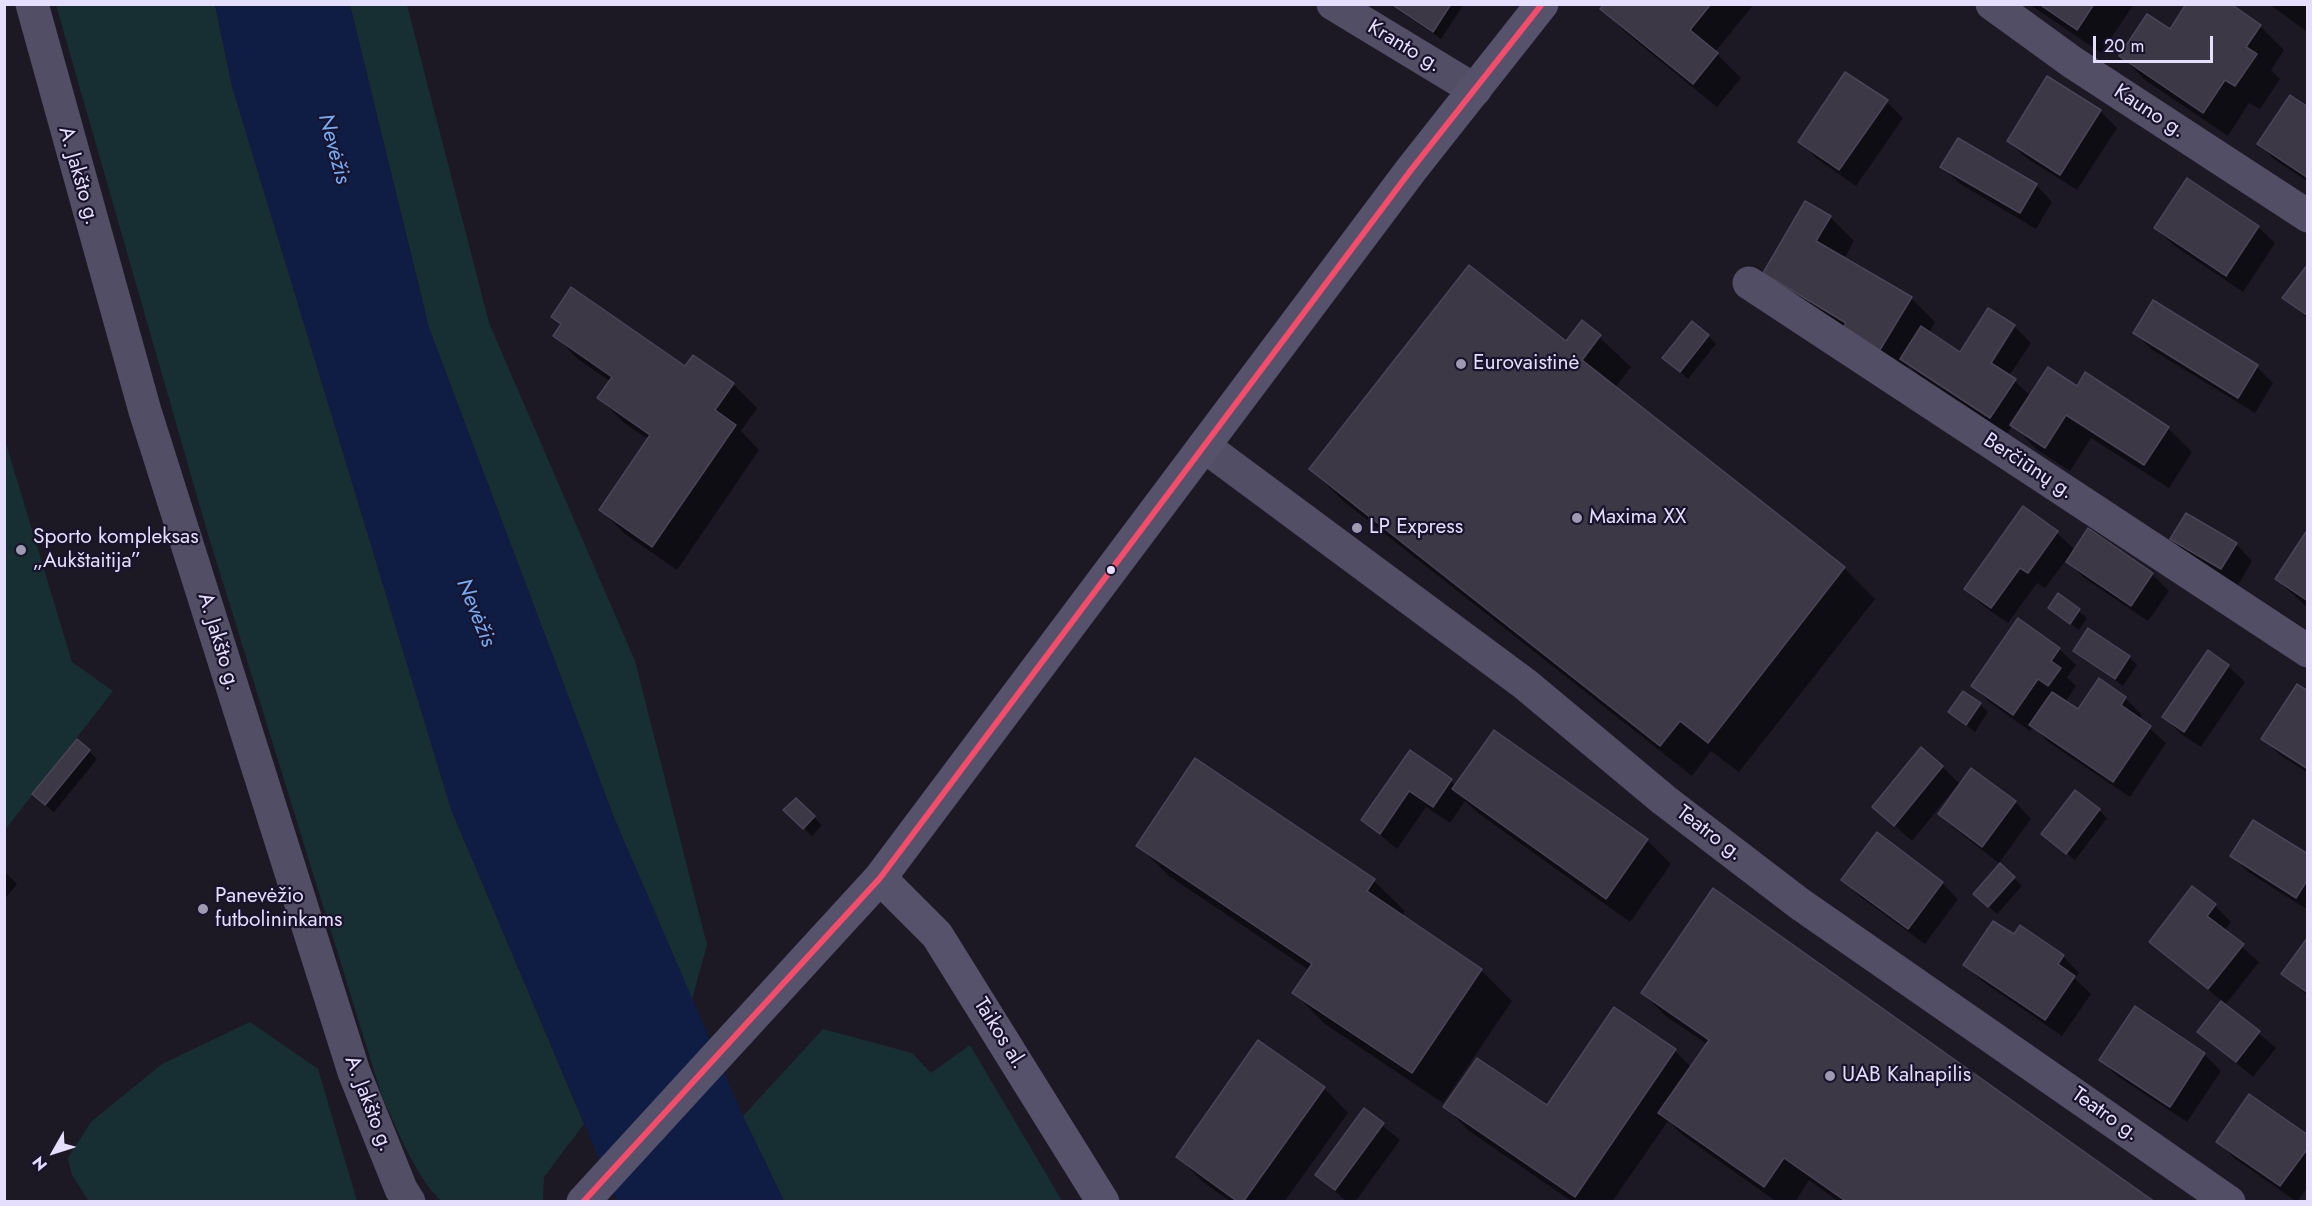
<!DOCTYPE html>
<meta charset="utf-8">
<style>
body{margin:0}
#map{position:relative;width:2312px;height:1206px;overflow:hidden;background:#1c1925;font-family:Jost,sans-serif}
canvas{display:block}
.frame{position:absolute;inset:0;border:6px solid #e5defd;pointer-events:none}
.north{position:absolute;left:24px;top:1122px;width:60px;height:60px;-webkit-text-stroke:4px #19132b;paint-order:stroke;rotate:231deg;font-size:16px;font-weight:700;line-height:24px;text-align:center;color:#e5defd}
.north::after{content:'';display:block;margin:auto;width:21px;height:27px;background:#e5defd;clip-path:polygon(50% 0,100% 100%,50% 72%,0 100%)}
.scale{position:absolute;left:2093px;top:36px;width:120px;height:27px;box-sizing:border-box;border:3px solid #e5defd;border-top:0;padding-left:8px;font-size:18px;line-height:21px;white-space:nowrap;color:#e5defd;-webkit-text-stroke:4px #19132b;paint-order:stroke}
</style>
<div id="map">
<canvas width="2312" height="1206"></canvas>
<div class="frame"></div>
<div class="north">N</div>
<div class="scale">20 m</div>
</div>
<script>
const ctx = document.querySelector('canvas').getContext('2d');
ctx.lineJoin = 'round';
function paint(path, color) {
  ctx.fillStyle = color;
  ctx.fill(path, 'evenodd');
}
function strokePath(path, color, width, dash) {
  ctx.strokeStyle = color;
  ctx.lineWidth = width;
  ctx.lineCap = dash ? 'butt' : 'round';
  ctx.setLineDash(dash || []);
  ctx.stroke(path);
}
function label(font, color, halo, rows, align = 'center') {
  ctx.font = font + ' Jost,sans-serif';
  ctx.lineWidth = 4.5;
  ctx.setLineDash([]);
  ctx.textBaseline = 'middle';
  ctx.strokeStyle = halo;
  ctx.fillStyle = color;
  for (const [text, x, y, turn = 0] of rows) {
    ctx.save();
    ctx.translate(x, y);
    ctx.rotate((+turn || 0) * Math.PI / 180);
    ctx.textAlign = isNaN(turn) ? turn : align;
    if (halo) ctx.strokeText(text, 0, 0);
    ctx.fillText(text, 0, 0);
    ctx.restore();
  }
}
const green = new Path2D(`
 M56,5h159l17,81 219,723 133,315 -40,53 -1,24h-102c-27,-27 -43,-70 -59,-105l-175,-565z
 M350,5h57l82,318 146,338 72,284 -15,54 -77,-179 -186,-492z
 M4,437l68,225 41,29 -108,139z
 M250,1022l68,47 39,132h-268l-17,-26 -4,-17 23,-36 71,-58z
 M823,1029l89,24 19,20 39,-28 92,156h-278l-41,-85z`);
const water = new Path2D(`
 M215,5h135l79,323 186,492 128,296 41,85h-167l-166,-392 -219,-723z`);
const shadow = new Path2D(`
 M1389,4h75l-23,35z
 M1606,4h148l-39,48 26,26 -24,29 -91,-74 -24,-24z
 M2029,4h105l-33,49z
 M2269,4h39v25l-2,2z
 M2260,26l24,24 -13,20 9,9 -20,30 -11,-6 -21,33 -83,-56 -24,-24 49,-25z
 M2048,79l52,32 17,17 -40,62 -52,-33 -17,-16z
 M1887,102l16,16 -47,68 -40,-28 -16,-17z
 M2308,109v73l-33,-22 -16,-16z
 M1942,167l94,18 16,17 -16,27 -77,-46z
 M2188,180l70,47 17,16 -32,49 -71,-48 -16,-16z
 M1830,217l24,24 -10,18 67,39 24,24 -6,11 32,21 28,-44 25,16 17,17 -22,33 22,20 46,-8 91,40 24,24 -23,36 -78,-50 -21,33 -34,-22 -23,-24 -6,8 -89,-58 -9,-9 -6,10 -114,-80 -25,-24z
 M2308,266v53l-24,-22z
 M2153,302l104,65 16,16 -18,30 -104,-64 -16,-16z
 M553,317l180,67 24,24 -16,23 18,19 -82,120 -52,-36 -24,-24 48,-70 -26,-18 -24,-24 12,-16 -32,-22 -24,-24 7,-10z
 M1583,322l48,45 -16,21 229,180 31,31 -136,173 -28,-21 -19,25 -350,-276 -31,-31 255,-126z
 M1708,336l8,8 -28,35 -23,-21z
 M2023,508l34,25 18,17 13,-19 64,43 17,17 -21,30 -64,-43 -18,-18 -21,28 -8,-5 -29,40 -26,-18 -16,-16z
 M2308,532v76l-32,-29z
 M2172,539l64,5 16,17 -14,24 -50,-29z
 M2058,595l29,23 -8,12 -29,-23z
 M2019,620l40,29 17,16 -9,12 9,9 -11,16 13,9 21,-31 26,18 17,17 -3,4 27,24 -36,54 -82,-55 -15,-16 -3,5 -41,-29 -17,-17z
 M2075,650l54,7 8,8 -14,21z
 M2228,666l17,16 -44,65 -20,-13 -17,-17z
 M2308,693v80l-28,-18 -17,-17z
 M1980,704l8,8 -13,20 -25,-20z
 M89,751l8,8 -43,53 -12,-10z
 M1411,752l45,33 191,55 24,24 -41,58 -152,-109 -13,-12 -15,22 -24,-16 -29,42 -34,-29z
 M1942,767l17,16 -47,58 -38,-34z
 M1971,770l44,32 16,17 -32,44 -43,-33 -17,-16z
 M796,800l26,25 -10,11 -27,-26z
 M2099,810l8,8 -32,42 -32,-26z
 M1138,845l236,36 31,30 -3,5 79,54 31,31 -69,102 -118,-79 -31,-31 15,-23 -140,-94z
 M2232,856h76v54l-60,-38z
 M4,871l13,13 -13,16z
 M2014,878l8,8 -25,28 -14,-13z
 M1843,880l99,3 16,16 -33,45 -66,-48z
 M2215,906l16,16 -7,9 35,31 -34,43 51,43 -23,29 -54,-45 24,-30 -72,-60z
 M2014,937l49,19 16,17 -4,6 16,15 -29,42 -80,-55 -17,-16z
 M2308,939v57l-25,-22z
 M1642,993l510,209h-313l-30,-22 -14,22h-18l-93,-66 -16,-15 -56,81h-39l-104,-71 -24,-25 102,1 67,-98 61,42 16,16 16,-23 -40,-27z
 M2135,1008l69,46 17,17 -34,51 -70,-46 -16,-16z
 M1324,1088l24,25 -64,89h-53l-29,-21 -24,-24z
 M1364,1110l36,30 -45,62h-8l-30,-27z
 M2308,1137v50l-11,15 -63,-44 -16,-17z`);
const building = new Path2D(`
 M1391,4h60l-18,28z
 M1604,4h107l-21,26 28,23 -25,31 -93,-75z
 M2039,4h55l-17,26z
 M2186,4h45l30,21 -15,22 11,7 -22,32 -10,-6 -22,33 -84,-57 28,-42 23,15z
 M1845,72l43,28 -49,70 -41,-28z
 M2047,76l54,34 -41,65 -53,-34z
 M2290,95l18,12v71l-51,-34z
 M1958,138l79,46 -17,29 -80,-46z
 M2187,178l72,48 -33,50 -72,-48z
 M1805,201l26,15 -15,25 96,56 -34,56 -37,-22 5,-8 -83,-50z
 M2308,264v52l-26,-18z
 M1469,265l97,76 16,-21 19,15 -19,25 263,207 -137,176 -28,-22 -20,25 -351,-277z
 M571,287l114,79 8,-11 41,28 -19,27 21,15 -84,122 -53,-37 51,-75 -53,-37 15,-21 -59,-41 8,-12 -10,-7z
 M2153,300l105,65 -20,33 -105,-65z
 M1988,308l27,17 -24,38 25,16 -26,39 -90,-59 21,-33 39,26z
 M1692,321l17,14 -29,37 -18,-14z
 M2048,367l29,19 8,-14 84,55 -25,38 -78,-50 -21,33 -35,-23z
 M2023,506l35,25 -30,42 -8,-5 -29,40 -27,-19z
 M2186,513l51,30 -16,26 -51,-30z
 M2088,528l65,45 -22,33 -65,-44z
 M2308,529v72l-33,-22z
 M2058,593l22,16 -10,15 -22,-16z
 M2018,618l42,30 -9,13 10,7 -13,18 -10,-7 -25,36 -42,-29z
 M2088,628l42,28 -15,23 -42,-28z
 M2208,650l21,15 -45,67 -22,-15z
 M2099,678l27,19 -5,8 30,21 -38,56 -84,-57 23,-33 26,17z
 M2297,684l11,7v78l-47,-30z
 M1963,691l18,12 -15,22 -18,-13z
 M1494,730l154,109 -42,60 -154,-110z
 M77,739l13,11 -45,55 -13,-11z
 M1921,747l22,19 -49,60 -22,-19z
 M1410,750l42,29 -19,28 -24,-16 -29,43 -19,-14z
 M1195,758l180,121 -8,12 115,78 -70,104 -120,-80 20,-29 -176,-118z
 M1971,768l45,33 -34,46 -44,-33z
 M2075,790l25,19 -34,45 -25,-20z
 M796,798l19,18 -12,13 -20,-19z
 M2253,820l55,34v25l-12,19 -66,-42z
 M1877,832l66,50 -35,47 -67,-49z
 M2000,863l15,14 -27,30 -15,-13z
 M2192,886l24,18 -9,12 37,28 -36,45 -59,-47z
 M1713,888l442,314h-308l-63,-44 -20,29 -106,-74 51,-73 -68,-47z
 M1993,921l21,13 6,-9 44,30 -6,9 17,12 -30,44 -82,-55z
 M2308,937v56l-27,-19z
 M2221,1001l39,30 -24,31 -39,-30z
 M2135,1006l70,47 -35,54 -71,-47z
 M1614,1007l62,42 -101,148 -132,-90 34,-49 70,47z
 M1258,1040l67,47 -82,115h-5l-62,-45z
 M2249,1094l59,41v13l-28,38 -64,-44z
 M1364,1108l20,15 -49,67 -20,-15z`);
const street = new Path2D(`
 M32,4l113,407 209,661 47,117 8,13
 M1333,4l142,86
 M1992,4l80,58 236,154
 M1749,283l559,368
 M1204,446l321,238 139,116 136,104 429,298`);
const secondary = new Path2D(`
 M880,878l57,57 166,267
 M583,1202l297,-324 531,-708 131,-166`);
const bus1 = new Path2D(`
 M583,1202l297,-324 531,-708 131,-166`);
const markers = [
 [1461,364,6,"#9f99b1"],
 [1577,518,6,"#9f99b1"],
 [1357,528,6,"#9f99b1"],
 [21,550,6,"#9f99b1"],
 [1111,570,5,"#e5defd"],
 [203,909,6,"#9f99b1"],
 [1830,1076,6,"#9f99b1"]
];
const streetNames = [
 ["Kranto g.",1404,47,31],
 ["Kauno g.",2149,112,33],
 ["A. Jakšto g.",78,176,74],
 ["Berčiūnų g.",2028,467,33],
 ["A. Jakšto g.",218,642,73],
 ["Teatro g.",1709,834,37],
 ["Taikos al.",999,1034,58],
 ["A. Jakšto g.",368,1104,69],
 ["Teatro g.",2105,1115,35]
];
const poiNames = [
 ["Eurovaistinė",1473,364],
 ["Maxima XX",1589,518],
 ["LP Express",1369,528],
 ["Sporto kompleksas",33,538],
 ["„Aukštaitija”",33,562],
 ["Panevėžio",215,897],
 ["futbolininkams",215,921],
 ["UAB Kalnapilis",1842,1076]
];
const waterNames = [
 ["Nevėžis",333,149,75],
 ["Nevėžis",475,613,68]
];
paint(green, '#172f33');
paint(water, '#0f1d45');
paint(shadow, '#0007');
paint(building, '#3c3846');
strokePath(building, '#4a4457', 1.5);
strokePath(street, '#524e65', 33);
strokePath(secondary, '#56526b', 33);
strokePath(bus1, '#f44d6c', 6);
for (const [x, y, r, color] of markers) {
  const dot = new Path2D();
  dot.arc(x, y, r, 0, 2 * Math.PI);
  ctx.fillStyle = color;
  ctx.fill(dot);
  strokePath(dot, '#19132b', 2);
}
label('21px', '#e5defd', '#19132b', streetNames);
label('21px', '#e5defd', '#19132b', poiNames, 'left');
label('italic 22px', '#71acf8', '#19132b', waterNames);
</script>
